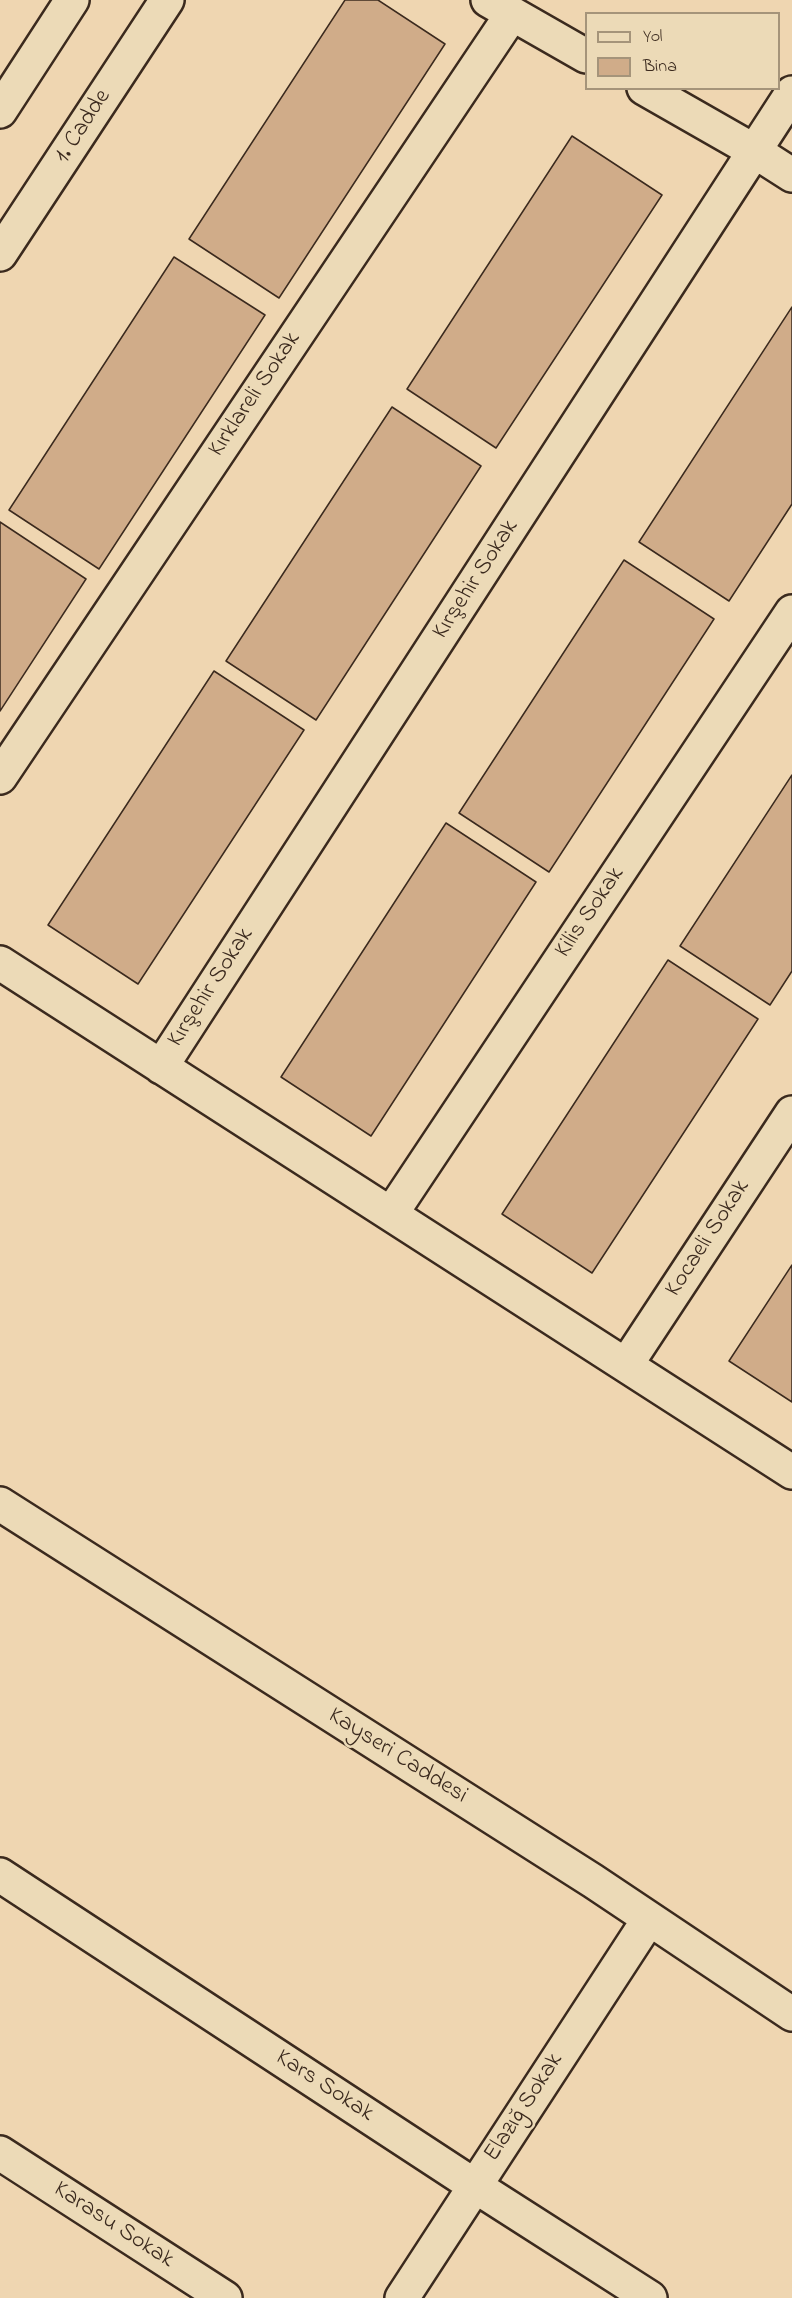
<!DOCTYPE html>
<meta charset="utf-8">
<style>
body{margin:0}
#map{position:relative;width:792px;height:2298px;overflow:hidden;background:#efd6b1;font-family:"Indie Flower",sans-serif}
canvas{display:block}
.legend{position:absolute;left:585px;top:12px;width:195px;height:78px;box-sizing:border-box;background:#ecdab7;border:2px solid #a5947a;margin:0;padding:8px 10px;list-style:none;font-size:18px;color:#3b2a1e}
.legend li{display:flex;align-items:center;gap:12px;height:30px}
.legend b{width:30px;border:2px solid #a5947a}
</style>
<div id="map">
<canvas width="792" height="2298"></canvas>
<ul class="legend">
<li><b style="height:8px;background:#ecdab7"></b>Yol</li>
<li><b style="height:16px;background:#d0ac89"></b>Bina</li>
</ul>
</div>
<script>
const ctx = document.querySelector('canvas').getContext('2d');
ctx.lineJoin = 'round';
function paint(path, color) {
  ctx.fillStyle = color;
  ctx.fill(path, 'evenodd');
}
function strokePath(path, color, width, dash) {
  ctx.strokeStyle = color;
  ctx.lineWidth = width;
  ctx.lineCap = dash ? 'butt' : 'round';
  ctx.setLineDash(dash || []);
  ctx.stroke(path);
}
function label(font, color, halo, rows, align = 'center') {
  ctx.font = font + ' "Indie Flower",sans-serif';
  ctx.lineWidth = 5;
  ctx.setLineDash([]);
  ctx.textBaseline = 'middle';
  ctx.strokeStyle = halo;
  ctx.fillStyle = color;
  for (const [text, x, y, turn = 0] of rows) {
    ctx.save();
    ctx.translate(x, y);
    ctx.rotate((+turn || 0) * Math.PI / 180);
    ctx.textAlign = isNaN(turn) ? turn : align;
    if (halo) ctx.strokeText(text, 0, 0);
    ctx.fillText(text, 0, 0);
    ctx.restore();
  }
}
const building = new Path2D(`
 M345,0h33l67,44 -166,254 -90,-59z
 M572,136l90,59 -166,253 -89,-59z
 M174,257l91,58 -166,254 -90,-59z
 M792,307v197l-63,97 -90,-59z
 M392,407l89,59 -165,254 -90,-59z
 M0,522l86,57 -86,132z
 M624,560l90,59 -165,253 -90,-59z
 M214,671l90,59 -166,254 -90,-59z
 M792,775v196l-22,34 -90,-59z
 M446,823l90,59 -165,254 -90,-59z
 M668,960l90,59 -166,254 -90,-59z
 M792,1265v137l-63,-41z`);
const minor = new Path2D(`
 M488,0l98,56
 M644,88l112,64 36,23
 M0,111l72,-111
 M0,254l167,-254
 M0,777l512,-763
 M0,963l792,509
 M161,1067l631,-974
 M391,1214l401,-602
 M626,1365l166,-252
 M0,1504l593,377 199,133
 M0,1875l475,311 175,112
 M0,2153l225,145
 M402,2298l247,-379`);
const streetNames = [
 ["1. Cadde",84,127,-57],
 ["Kırklareli Sokak",256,395,-56],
 ["Kırşehir Sokak",477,580,-57],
 ["Kilis Sokak",591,913,-56],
 ["Kırşehir Sokak",212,988,-57],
 ["Kocaeli Sokak",709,1239,-57],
 ["Kayseri Caddesi",397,1757,32],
 ["Kars Sokak",324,2087,33],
 ["Elazığ Sokak",525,2108,-57],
 ["Karasu Sokak",113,2226,33]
];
paint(building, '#d0ac89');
strokePath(building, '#3b2a1e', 1.5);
strokePath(minor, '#3b2a1e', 38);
strokePath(minor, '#ecdab7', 33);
label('24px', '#3b2a1e', '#ecdab7', streetNames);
</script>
